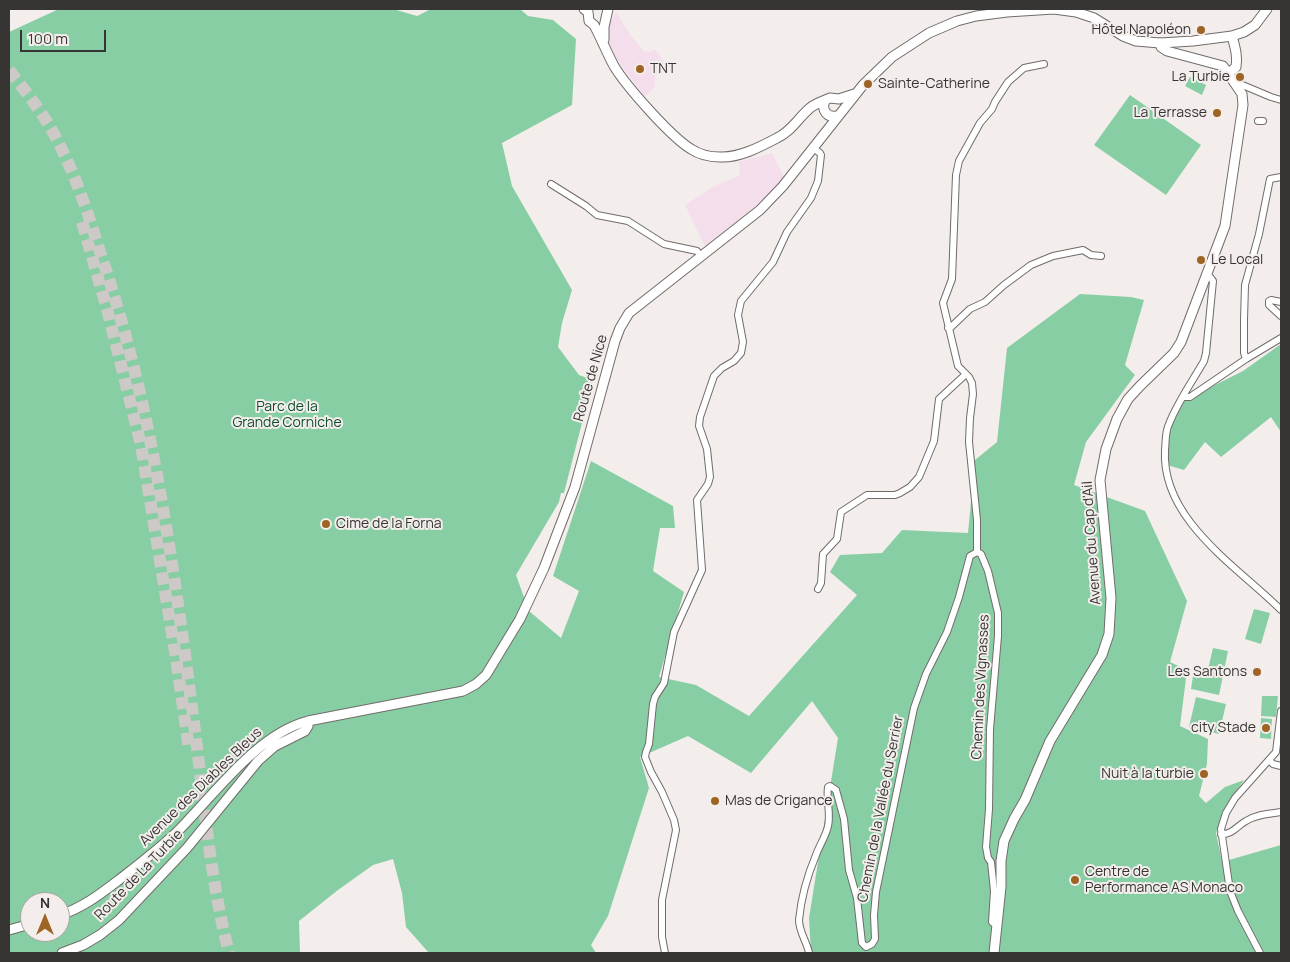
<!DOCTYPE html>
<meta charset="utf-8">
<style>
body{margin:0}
#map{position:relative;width:1290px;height:962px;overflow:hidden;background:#f3eeeb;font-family:Manrope,sans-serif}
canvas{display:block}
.frame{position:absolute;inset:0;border:10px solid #373534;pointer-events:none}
.north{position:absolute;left:20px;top:892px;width:50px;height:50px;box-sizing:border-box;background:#f3eeeb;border:1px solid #a8a4a2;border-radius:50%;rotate:0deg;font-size:14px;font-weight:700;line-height:20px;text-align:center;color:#373534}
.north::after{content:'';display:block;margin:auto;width:18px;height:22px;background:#9e6423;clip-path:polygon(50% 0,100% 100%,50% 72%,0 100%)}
.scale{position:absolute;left:20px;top:30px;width:86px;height:22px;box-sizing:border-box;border:2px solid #373534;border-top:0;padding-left:6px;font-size:15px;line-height:18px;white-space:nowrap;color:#373534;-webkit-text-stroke:4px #f3eeeb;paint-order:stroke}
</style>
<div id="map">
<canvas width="1290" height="962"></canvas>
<div class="frame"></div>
<div class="north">N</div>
<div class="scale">100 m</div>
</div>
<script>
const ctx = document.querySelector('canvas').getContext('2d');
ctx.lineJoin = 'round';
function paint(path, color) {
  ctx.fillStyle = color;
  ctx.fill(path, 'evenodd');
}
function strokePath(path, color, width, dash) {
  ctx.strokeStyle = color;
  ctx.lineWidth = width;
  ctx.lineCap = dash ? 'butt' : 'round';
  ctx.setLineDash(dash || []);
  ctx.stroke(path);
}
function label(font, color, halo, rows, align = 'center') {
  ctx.font = font + ' Manrope,sans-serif';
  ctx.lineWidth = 4;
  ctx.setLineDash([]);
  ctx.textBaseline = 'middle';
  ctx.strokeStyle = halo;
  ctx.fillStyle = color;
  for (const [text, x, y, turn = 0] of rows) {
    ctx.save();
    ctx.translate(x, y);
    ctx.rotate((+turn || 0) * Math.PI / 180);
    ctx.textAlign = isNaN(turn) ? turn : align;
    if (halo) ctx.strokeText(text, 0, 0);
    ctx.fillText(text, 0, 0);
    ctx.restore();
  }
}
const commercial = new Path2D(`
 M616,12l15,24 13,15 5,1 7,-2 8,12 -8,12 -2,14 -10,9 -29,-40 -7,-16 -1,-12z
 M772,153l13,26 -27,25 -53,42 -20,-41 28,-18 27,-12 -1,-13z`);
const green = new Path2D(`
 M59,9h334l24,7 14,-7h89l8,7 25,4 23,19 -4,66 -70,38 10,43 60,104 -10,33 -4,24 21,28 14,5 -29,113h-3l-2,9 -43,73 13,36 32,27 18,-47 -26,-15 38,-115 82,45 2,22h-15l-7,43 31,21 -25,85 37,8 53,31 108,-121 -27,-23 10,-17 42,-2 20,-23 66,3 7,-73 22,-18 10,-94 73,-54 51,3 13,3 -19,65 10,10 -49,67 -12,43 71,26 42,90 -17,61 17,8 -7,56 28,13 -1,25 -8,32 7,7 19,-16 19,-7 -18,26 -10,27 6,29 59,-17v108h-470l-2,-35 29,-180 -26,-37 -61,72 -63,-37 -48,21 9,31 -41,128 -17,29 5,8h-167l-23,-26 -4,-34 -9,-34 -20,6 -35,25 -39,31 1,32h-291v-921zM30,902h30v30h-30z
 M1190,77l16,8 -4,10 -17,-9z
 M1130,95l71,50 -35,50 -72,-50z
 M1281,344v88l-10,-15 -50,40 -16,-15 -21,28 -17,-5 3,-35 13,-29 60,-30z
 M1254,609l16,4 -9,31 -16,-5z
 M1213,648l15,3 -9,44 -28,-6 2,-13 13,2z
 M1262,696h16l-2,21 -15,-1z
 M1196,697l30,7 -7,30 -30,-7z
 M1261,718l11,1 -1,20 -11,-1z`);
const motorwayTunnel = new Path2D(`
 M9,70c13,17 27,34 38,52 25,41 40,88 54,133 53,156 74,321 95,484 9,72 15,144 33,214
 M82,222l25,87 34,136 35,213 13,91`);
const minor = new Path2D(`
 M1236,85l4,-1 31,13 10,3
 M1258,121h5
 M551,184l35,22 11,9 31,6 36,23 33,7 4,5
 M1207,275l3,2 3,4 -7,72 -2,8c-11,19 -27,42 -35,63 -4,8 -3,17 -4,26 -4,70 73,117 116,160
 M1281,302l-10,-2 -2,1v4l12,11
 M948,328l3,-1 19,-18 15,-7 19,-17 27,-20 22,-9 30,-6 8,5 10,1
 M1246,359l-2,-6v-33l1,-35 14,-51 11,-55 11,-2
 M1184,397h6l56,-38 35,-21
 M818,589l3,-6 2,-29 14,-15 4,-27 26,-17h28l5,-2 10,-6 9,-10 15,-36 5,-42 27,-25
 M1269,760l4,4 8,2
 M1221,834c11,1 16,-8 25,-13 10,-7 24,-7 35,-9
 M996,925l-4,-3 2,-31 -3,-29 -3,-4 -2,-11 3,-38 1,-80 8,-93v-23l-10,-42 -7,-17 -4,-2v-32l-8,-78 1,-24 3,-24 -1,-11 -3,-6 -11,-11 -15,-63 9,-24 4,-104 3,-14 21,-38 12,-14 3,-7 13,-20 16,-14 20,-4
 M665,953l-3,-16v-37l14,-70 -2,-10 -12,-28 -11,-20 -6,-15 1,-5 3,-8 4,-40 2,-7 9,-14 10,-51 28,-62 -5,-70 11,-16 2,-7 -3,-28 -8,-23 1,-9 14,-41 8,-8 12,-7 7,-8 2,-11 -5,-27 3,-14 32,-39 14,-30 24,-34 7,-17 3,-26 -1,-2 -7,-5
 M809,953c-2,-11 -10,-21 -10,-33 2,-21 9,-46 17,-65 3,-9 10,-19 12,-29 3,-13 -2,-26 0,-39l2,-1 6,4 8,29 5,51 8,28 5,45 4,4 6,-3 3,-5 -1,-24 2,-23 38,-184 12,-34 21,-42 12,-35 11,-41 7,-4
 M1260,953l-22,-42 -8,-20 -9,-62 5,-16 9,-15 41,-46 5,-41`);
const tertiary = new Path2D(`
 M1229,73l7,-6c2,-10 -1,-20 -4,-31
 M994,953l7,-66v-26l3,-20 10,-22 11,-19 25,-59 52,-86 7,-21 2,-36 -11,-118 6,-31 11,-30 11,-20 12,-13 34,-33 7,-11 44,-116 18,-121 -1,-11 -19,-28 -56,-15 -6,-4 -1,-4`);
const secondary = new Path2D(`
 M584,9l4,3 1,9 5,4c7,13 13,28 20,41 12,20 57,71 77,83 9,6 19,8 29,8 19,1 40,-10 57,-19 15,-7 21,-20 33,-30 6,-5 14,-7 20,-10l9,1 15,-5
 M604,40v-13l4,-18
 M825,101c-4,9 2,17 12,15
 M60,915c25,-8 44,-24 64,-39 18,-14 36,-28 53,-44 37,-37 80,-98 131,-111l155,-30 13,-7 10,-9 34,-56 24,-51 31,-81 40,-146 5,-13 9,-15 131,-103 23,-24 80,-101 29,-28 37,-24 28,-12 19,-5 31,-4 47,-3 22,3 18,6 29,18 13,5 24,2 33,-2 39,-5 12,-4 11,-7 12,-16
 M9,930l21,-6
 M62,953l21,-8 17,-10 19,-15 68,-72 71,-87 17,-15 30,-15 3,-5v-5`);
const markers = [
 [1201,30,5,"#9e6423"],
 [640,69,5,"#9e6423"],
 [1240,77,5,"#9e6423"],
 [868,84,5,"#9e6423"],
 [1217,113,5,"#9e6423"],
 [1201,260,5,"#9e6423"],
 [326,524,5,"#9e6423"],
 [1257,672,5,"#9e6423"],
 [1266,728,5,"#9e6423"],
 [1204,774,5,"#9e6423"],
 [715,801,5,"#9e6423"],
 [1075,880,5,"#9e6423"]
];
const poiNames = [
 ["Hôtel Napoléon",1191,30],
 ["TNT",650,69,"left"],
 ["La Turbie",1230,77],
 ["Sainte-Catherine",878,84,"left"],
 ["La Terrasse",1207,113],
 ["Le Local",1211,260,"left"],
 ["Cime de la Forna",336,524,"left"],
 ["Les Santons",1247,672],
 ["city Stade",1256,728],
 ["Nuit à la turbie",1194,774],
 ["Mas de Crigance",725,801,"left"],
 ["Centre de",1085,872,"left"],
 ["Performance AS Monaco",1085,888,"left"]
];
const streetNames = [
 ["Route de Nice",591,378,-74],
 ["Avenue du Cap d'Ail",1092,543,-94],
 ["Chemin des Vignasses",981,687,-87],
 ["Avenue des Diables Bleus",201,787,-44],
 ["Chemin de la Vallée du Serrier",881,809,-79],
 ["Route de La Turbie",139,875,-46]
];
const parkNames = [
 ["Parc de la",287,407],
 ["Grande Corniche",287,423]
];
paint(commercial, '#f4deec');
paint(green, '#88cea4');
strokePath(motorwayTunnel, '#cdc9c6', 12, [12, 6]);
strokePath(minor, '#716c69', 8);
strokePath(tertiary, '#716c69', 11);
strokePath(secondary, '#716c69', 11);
strokePath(minor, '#fff', 6);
strokePath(tertiary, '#fff', 9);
strokePath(secondary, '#fff', 9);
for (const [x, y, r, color] of markers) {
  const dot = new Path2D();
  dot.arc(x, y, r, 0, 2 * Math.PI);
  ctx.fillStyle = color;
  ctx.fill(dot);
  strokePath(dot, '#f3eeeb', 2);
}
label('14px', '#373534', '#f3eeeb', poiNames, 'right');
label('14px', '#373534', '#f3eeeb', streetNames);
label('14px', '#0f4d2f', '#f3eeeb', parkNames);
</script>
